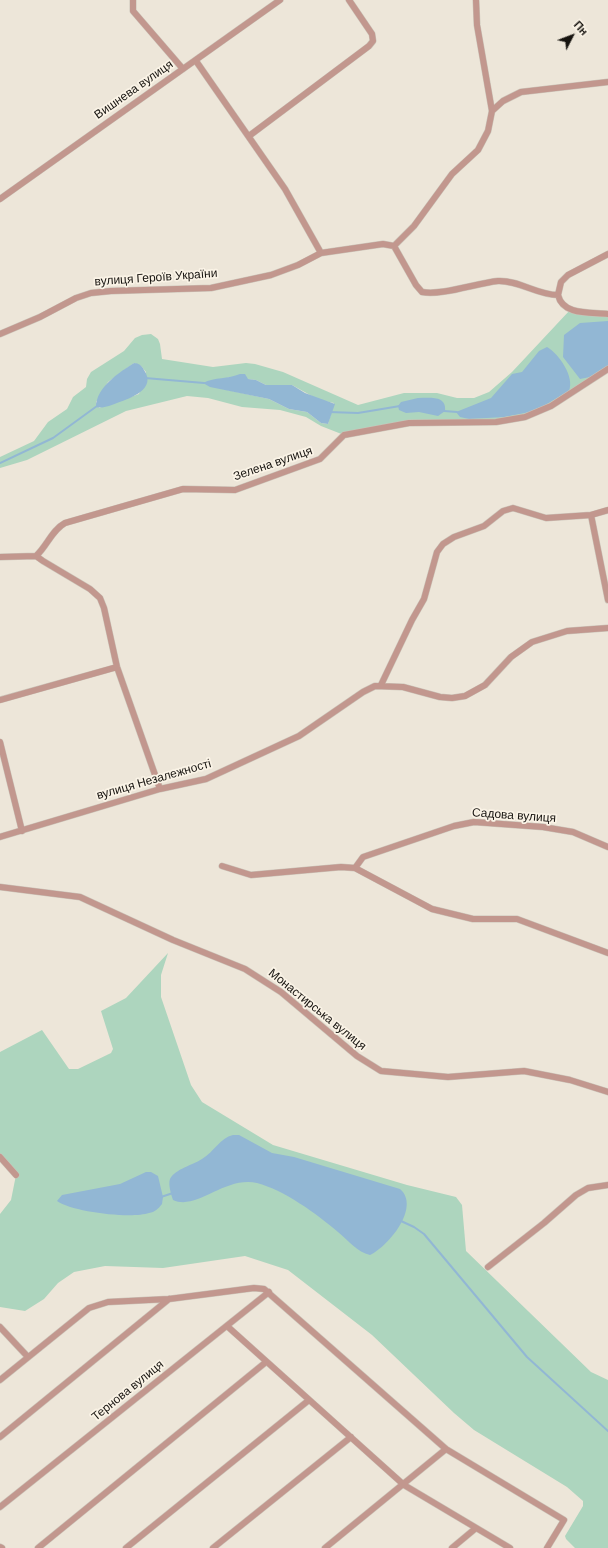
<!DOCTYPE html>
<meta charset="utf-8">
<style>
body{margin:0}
#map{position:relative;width:608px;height:1548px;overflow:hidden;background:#ede6d9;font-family:"DM Sans",sans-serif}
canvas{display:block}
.north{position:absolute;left:552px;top:16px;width:40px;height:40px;-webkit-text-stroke:3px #faf3e6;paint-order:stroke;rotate:48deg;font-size:11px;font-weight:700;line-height:16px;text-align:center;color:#16130f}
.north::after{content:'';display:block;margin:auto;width:14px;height:18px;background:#16130f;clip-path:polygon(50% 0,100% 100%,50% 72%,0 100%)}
</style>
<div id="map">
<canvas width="608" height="1548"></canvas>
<div class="north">Пн</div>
</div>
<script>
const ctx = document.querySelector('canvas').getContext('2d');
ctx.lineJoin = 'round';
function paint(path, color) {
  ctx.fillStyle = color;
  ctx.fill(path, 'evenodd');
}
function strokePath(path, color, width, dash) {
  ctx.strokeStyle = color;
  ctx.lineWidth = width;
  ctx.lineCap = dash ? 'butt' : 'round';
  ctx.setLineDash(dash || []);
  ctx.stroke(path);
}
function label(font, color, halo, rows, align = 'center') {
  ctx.font = font + ' "DM Sans",sans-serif';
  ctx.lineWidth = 3.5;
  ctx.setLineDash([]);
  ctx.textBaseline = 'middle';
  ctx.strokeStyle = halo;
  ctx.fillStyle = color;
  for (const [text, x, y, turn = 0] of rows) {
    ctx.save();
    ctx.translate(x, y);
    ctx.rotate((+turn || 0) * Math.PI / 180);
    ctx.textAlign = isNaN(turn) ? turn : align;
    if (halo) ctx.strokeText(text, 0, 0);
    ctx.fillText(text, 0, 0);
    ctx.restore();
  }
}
const green = new Path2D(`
 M570,310l38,4v55l-40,28 -54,22 -105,4 -65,12 -23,-9 -15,-9 -26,-7 -38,-3 -34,-9 -21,-2 -61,15 -99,49 -27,8v-11l34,-16 14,-19 19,-13 6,-12 13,-10 1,-8 4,-7 33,-21 11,-13 7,-3 9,-1 7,5 2,5 2,15 51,8 33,-4 9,1 28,8 75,33 46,-12h33l20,5h17l15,-6 23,-20zM134,363l7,3 5,6 -7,22 -40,14 -3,-6 12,-20zM228,377l28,3 10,5h26l27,15 15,3 -6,21 -7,-1 -14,-11 -18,-3 -20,-10 -46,-10z
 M168,953l-7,22v22l30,88 11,17 71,43 134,40 49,12 6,8 4,46 125,121 17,8v168h-33l-9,-9 -1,-3 18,-30v-5l-16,-14 -93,-57 -20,-17 -82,-78 -84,-65 -43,-14 -82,12 -58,-2 -31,6 -16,11 -14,16 -19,12 -25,-4v-93l11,-14 5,-25 -16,-18v-105l42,-22 27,39h9l33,-16 2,-4 -12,-38 25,-13z`);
const water = new Path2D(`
 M608,321v45l-18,11 -10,2 -17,-22 1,-22 16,-12z
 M547,347c12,7 28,30 22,44l-34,20 -31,6 -35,2 -9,-2 -4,-5 35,-14 21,-24 10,-2 17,-21z
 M134,363c5,0 8,3 10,7 13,19 -13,28 -27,33 -6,2 -14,6 -21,4 0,-20 24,-35 38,-44z
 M240,374h5l3,5 8,1 10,5h26l13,8 30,11 -7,20 -7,-1 -14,-11 -18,-3 -20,-10 -59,-12 -7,-4c12,-6 25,-4 37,-9z
 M418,398c11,0 29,-3 27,13l-7,5 -19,-4 -13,1 -7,-3 -1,-4 3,-4z
 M233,1135h6l33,18 22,4 106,32c21,18 -12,58 -30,66 -13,-3 -21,-14 -32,-23 -21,-18 -54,-42 -81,-49 -33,-7 -60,28 -84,17 -2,-6 -5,-16 -3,-21 5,-10 23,-14 32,-20 12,-7 18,-21 31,-24z
 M146,1172h5l7,4 5,21 -1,7c-4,5 -7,8 -13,9 -18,6 -77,-1 -92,-12l5,-6 58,-11z`);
const stream = new Path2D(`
 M145,378l59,5
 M444,411l13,1
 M329,412l29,1 42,-7
 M0,463l53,-25 44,-32
 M161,1197l12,-4
 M401,1221l13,6 10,7 103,123 81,74`);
const minor = new Path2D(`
 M133,0v11l50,58
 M196,61l89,128 36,64
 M492,111l11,-10 18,-9 87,-10
 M249,136l120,-90 4,-5 -1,-7 -23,-34
 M0,199l280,-199
 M394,246l22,39 6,7c19,4 55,-9 76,-11 21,-1 39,14 60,14 5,21 33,17 50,19
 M558,295l3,-13 7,-7 40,-21
 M0,334l40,-17 36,-19 15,-5 20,-2 100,-3 60,-13 27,-10 23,-12 62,-9 11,2 20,-20 38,-52 26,-24 10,-19 4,-20 -15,-86 -1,-25
 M591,515l17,85
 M36,556c11,-10 16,-26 29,-33l118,-34 52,1 85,-31 24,-24 65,-12 87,-1 29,-5 26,-11 57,-37
 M0,557l36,-1 7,5 47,28 10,9 4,10 13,59 43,122
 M381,685l31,-65 12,-21 13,-47 6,-8 11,-7 30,-11 19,-15 10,-3 33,10 45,-3 17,-5
 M0,700l117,-33
 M0,742l22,89
 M0,837l160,-48 46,-10 93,-43 64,-44 12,-6 28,1 37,10 12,1 13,-2 20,-11 26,-28 21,-15 35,-11 41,-3
 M222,866l29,9 90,-8 14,1 77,41 41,10h44l91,34
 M355,868l8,-11 91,-31 20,-4 69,5 30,5 35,15
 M0,887l80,10 93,43 72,29 36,23 76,64 24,15 67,6 76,-6 46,9 38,12
 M0,1157l16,18
 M488,1267l56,-44 32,-28 12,-7 20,-3
 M227,1326l177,159 106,63
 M0,1327l28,30
 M0,1380l89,-72 19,-6 61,-3 85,-11 10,1 182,160 118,71 -17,28
 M0,1437l169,-138
 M0,1507l269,-215
 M0,1547l2,1
 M38,1548l228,-186
 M126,1548l183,-148
 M213,1548l138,-111
 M325,1548l121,-99
 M452,1548l24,-20`);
const streetNames = [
 ["Вишнева вулиця",134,90,-35],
 ["вулиця Героїв України",156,278,-4],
 ["Зелена вулиця",273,464,-19],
 ["вулиця Незалежності",154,780,-16],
 ["Садова вулиця",514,816,4],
 ["Монастирська вулиця",317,1010,39],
 ["Тернова вулиця",128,1391,-39]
];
paint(green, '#add5be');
paint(water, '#92b7d4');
strokePath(stream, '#92b7d4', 2);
strokePath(minor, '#cbc4b9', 7);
strokePath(minor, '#c2978e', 6);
label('12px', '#16130f', '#faf3e6', streetNames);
</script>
